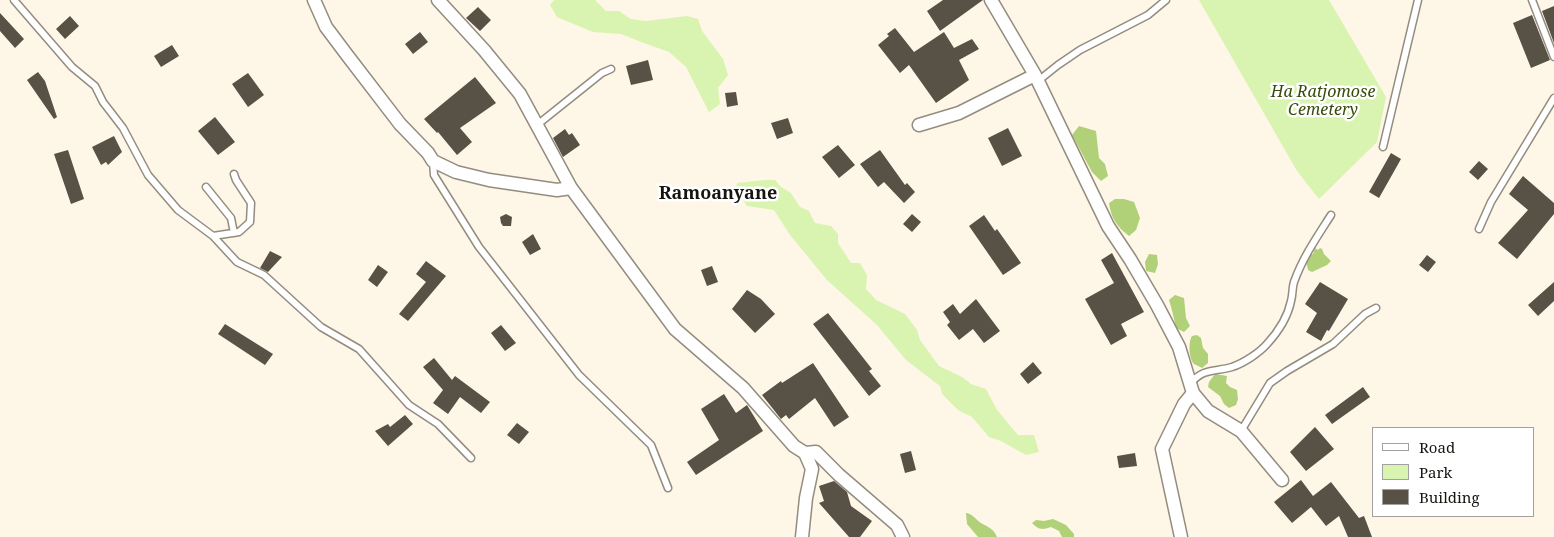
<!DOCTYPE html>
<style>
body{margin:0}
#map{position:relative;width:1554px;height:537px;overflow:hidden;background:#fef6e7;font-family:"Noto Serif",serif}
canvas{display:block}
.legend{position:absolute;left:1372px;top:427px;width:162px;height:90px;box-sizing:border-box;background:#fff;border:1px solid #a2a19f;margin:0;padding:6px 9px;list-style:none;font-size:15px;color:#171510}
.legend li{display:flex;align-items:center;gap:10px;height:25px}
.legend b{width:25px;border:1px solid #a2a19f}
</style>
<div id="map">
<canvas width="1554" height="537"></canvas>
<ul class="legend">
<li><b style="height:6px;background:#fff"></b>Road</li>
<li><b style="height:14px;background:#d9f3b1"></b>Park</li>
<li><b style="height:14px;background:#585246"></b>Building</li>
</ul>
</div>
<script>
const ctx = document.querySelector('canvas').getContext('2d');
ctx.lineJoin = 'round';
function paint(path, color) {
  ctx.fillStyle = color;
  ctx.fill(path, 'evenodd');
}
function strokePath(path, color, width, dash) {
  ctx.strokeStyle = color;
  ctx.lineWidth = width;
  ctx.lineCap = dash ? 'butt' : 'round';
  ctx.setLineDash(dash || []);
  ctx.stroke(path);
}
function label(font, color, halo, rows, align = 'center') {
  ctx.font = font + ' "Noto Serif",serif';
  ctx.lineWidth = 5;
  ctx.setLineDash([]);
  ctx.textBaseline = 'middle';
  ctx.strokeStyle = halo;
  ctx.fillStyle = color;
  for (const [text, x, y, turn = 0] of rows) {
    ctx.save();
    ctx.translate(x, y);
    ctx.rotate((+turn || 0) * Math.PI / 180);
    ctx.textAlign = isNaN(turn) ? turn : align;
    if (halo) ctx.strokeText(text, 0, 0);
    ctx.fillText(text, 0, 0);
    ctx.restore();
  }
}
const green = new Path2D(`
 M554,0h41l11,11h13l12,8 15,2 41,-5 11,3 4,12 21,28 5,16 -10,13 2,16 -11,8 -23,-45 -17,-15 -25,-9 -23,-9 -28,-2 -36,-15 -7,-12z
 M1199,0h130l57,97 -9,45 -58,57 -22,-28z
 M765,180h10l6,7 10,6 9,14 9,4 6,12 16,3 7,8v9l13,20h9l7,12 -1,14 10,11 29,14 12,16 3,10 19,26 23,11 9,7 15,5 11,21 21,25h16l5,17 -13,3 -25,-14 -12,-4 -17,-20 -14,-7 -16,-16 -2,-8 -34,-26 -29,-35 -50,-45 -37,-45 -16,-25 -27,-4 -11,-17 1,-6z`);
const forest = new Path2D(`
 M1079,126l17,5 3,27 6,6 3,12 -7,5 -9,-9 -20,-37z
 M1115,199h9l10,3 6,16 -4,12 -7,6c-12,-9 -18,-18 -20,-33z
 M1315,248l3,2 2,-2 2,1 2,5 7,7 -4,4 -15,7 -4,-2 -1,-5 -5,-4 2,-4 9,-3z
 M1149,254l8,1 1,9 -3,9 -9,-2 -1,-9z
 M1175,295l9,3 2,20 4,8 -6,6 -8,-4c-2,-9 -4,-19 -7,-28z
 M1197,335l4,3 2,10 5,6v9l-6,5c-3,-2 -6,-3 -8,-4 -5,-5 -6,-22 -2,-28z
 M1215,374l12,2 -1,7 4,4 7,3 1,9 -2,6 -7,3 -5,-4 -4,-8 -12,-9 1,-5z
 M966,513c7,1 9,6 15,10 7,4 13,6 16,14h-19l-11,-13z
 M1053,519l13,6 8,9v3h-12l-3,-6 -8,-4c-9,3 -12,3 -19,-4l4,-3 8,1z`);
const building = new Path2D(`
 M943,0h40l-43,31 -13,-20z
 M1554,6v37l-12,-32z
 M478,7l13,13 -11,11 -14,-13z
 M0,13l24,26 -9,9 -15,-17z
 M1532,15l18,45 -19,8 -18,-45z
 M70,16l9,10 -14,13 -9,-10z
 M895,28l19,24 30,-20 10,16 18,-9 7,10 -20,11 10,20 -33,23 -27,-38 -9,8 -22,-28 11,-9 -2,-2z
 M420,32l8,10 -15,12 -8,-10z
 M172,45l7,11 -18,11 -7,-11z
 M648,60l5,20 -22,5 -5,-19z
 M38,72l7,9 12,36 -3,2 -27,-39z
 M248,73l16,22 -16,12 -16,-23z
 M475,77l21,26 -36,25 12,14 -15,13 -19,-23 -1,1 -13,-14z
 M736,92l2,13 -11,2 -2,-14z
 M215,117l20,25 -17,13 -20,-24z
 M788,118l5,15 -16,6 -6,-16z
 M1008,128l14,28 -20,10 -14,-28z
 M565,129l4,6 3,-2 8,12 -17,12 -10,-19z
 M114,136l8,16 -14,13 -2,-3 -5,3 -9,-18z
 M838,145l17,20 -16,13 -17,-21z
 M68,150l16,49 -13,5 -17,-50z
 M880,150l25,35 2,-2 8,9 -11,11 -20,-21 -6,5 -18,-23z
 M1391,153l10,6 -22,39 -10,-6z
 M1479,161l9,8 -10,11 -9,-8z
 M1523,176l31,27v11l-37,45 -19,-16 30,-33 -19,-16z
 M506,214l6,3 -1,9h-8l-2,-3 -1,-6z
 M912,214l9,8 -9,10 -9,-8z
 M984,215l11,16 2,-2 24,34 -18,12 -34,-49z
 M533,234l8,15 -11,6 -8,-13z
 M270,251l12,6 -14,15 -8,-4z
 M1112,253l32,59 -23,12 6,12 -16,9 -26,-46 29,-16 -13,-23z
 M1427,255l9,7 -8,10 -9,-7z
 M426,261l20,15 -38,45 -9,-7 27,-32 -10,-8z
 M378,265l10,7 -11,15 -9,-7z
 M712,266l6,16 -11,4 -6,-16z
 M1320,282l28,17 -19,32 -2,-1 -6,11 -15,-9 11,-19 -12,-9z
 M1554,282v19l-16,15 -10,-11z
 M747,290l14,9 14,15 -20,19 -23,-24z
 M976,299l24,32 -16,12 -11,-14 -14,11 -12,-15 3,-3 -7,-10 10,-8 7,10z
 M828,313l44,56 -3,2 12,15 -12,10 -56,-72z
 M225,324l48,30 -8,11 -47,-31z
 M501,325l15,18 -11,8 -14,-18z
 M434,358l18,22 3,-4 35,26 -9,11 -21,-16 -12,17 -15,-11 10,-13 -20,-23z
 M1033,362l9,11 -14,11 -8,-10z
 M813,363l36,54 -15,10 -19,-29 -26,21 -3,-4 -5,4 -19,-24 19,-14 1,2z
 M1363,387l7,10 -38,27 -7,-9z
 M724,394l12,19 11,-8 16,26 -67,44 -9,-13 32,-22 -18,-31z
 M405,415l8,9 -25,22 -13,-15 13,-7 2,3z
 M517,423l12,9 -10,12 -12,-9z
 M1315,427l19,22 -28,22 -16,-19z
 M911,451l5,19 -11,3 -5,-19z
 M1135,453l2,13 -18,2 -2,-12z
 M1301,480l12,16 18,-14 28,36 5,-2 8,21h-24l-9,-21 -13,10 -15,-19 -19,16 -18,-21z
 M834,481l13,11 4,14 21,15 -12,16h-11l-30,-34 5,-2 -5,-15z`);
const service = new Path2D(`
 M14,0l58,67 23,19 8,16 20,26 25,47 30,35 35,26 24,26 27,13 57,52 38,22 50,56 29,19 33,34
 M1532,0l22,57
 M1038,81l20,-16 22,-15 68,-35 18,-15
 M537,125l65,-52 9,-4
 M1383,147l35,-147
 M433,161l1,14 45,72 100,128 72,70 17,43
 M206,187l25,31 3,15
 M1479,229l12,-27 63,-104
 M213,236l26,-4 11,-10 1,-19 -15,-23 -2,-6
 M1191,383c12,-15 24,-11 41,-16 12,-4 27,-14 35,-23 11,-12 21,-28 24,-43 2,-7 1,-13 3,-19 9,-25 23,-45 37,-67
 M1241,431l29,-48 17,-12 46,-27 32,-30 11,-6`);
const minor = new Path2D(`
 M314,0l12,27 21,28 53,69 28,29 5,8 23,11 33,8 68,10 14,-2
 M438,0l46,50 36,44 51,94 104,141 68,59 51,58 11,7 11,-1 23,23 58,50 6,12
 M991,0l44,75 73,151 22,33 27,46 22,42 14,46 -9,11 -22,45 19,88
 M919,125l40,-12 76,-38
 M1193,393l15,18 33,20 41,49
 M802,537l4,-39 6,-29 -7,-16`);
const parkNames = [
 ["Ha Ratjomose",1323,92],
 ["Cemetery",1323,110]
];
const neighbourhoodNames = [
 ["Ramoanyane",718,194]
];
paint(green, '#d9f3b1');
paint(forest, '#b0d178');
paint(building, '#585246');
strokePath(service, '#938c7f', 9);
strokePath(minor, '#938c7f', 15);
strokePath(service, '#fff', 6);
strokePath(minor, '#fff', 12);
label('italic 16px', '#374b0a', '#fff', parkNames);
label('bold 18px', '#171510', '#fff', neighbourhoodNames);
</script>
